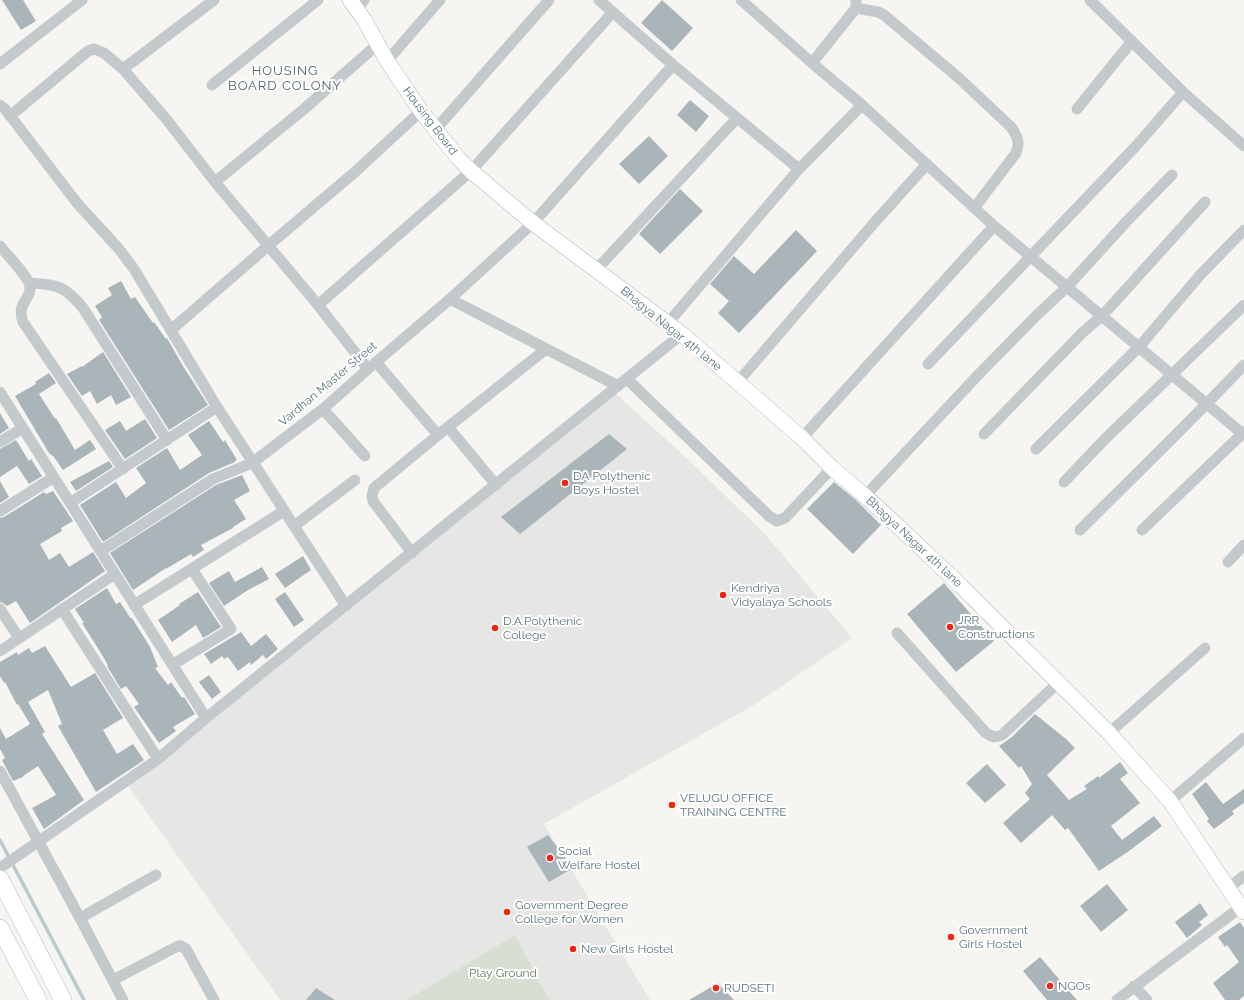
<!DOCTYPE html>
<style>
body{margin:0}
canvas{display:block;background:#f6f5f1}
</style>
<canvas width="1244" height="1000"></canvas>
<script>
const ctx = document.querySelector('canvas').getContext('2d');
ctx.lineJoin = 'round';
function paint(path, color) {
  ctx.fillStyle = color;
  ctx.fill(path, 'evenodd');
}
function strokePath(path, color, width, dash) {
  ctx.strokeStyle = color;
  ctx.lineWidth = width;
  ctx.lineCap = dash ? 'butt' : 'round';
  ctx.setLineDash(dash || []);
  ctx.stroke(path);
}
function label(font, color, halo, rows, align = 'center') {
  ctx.font = font + ' Raleway,sans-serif';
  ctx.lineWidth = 4;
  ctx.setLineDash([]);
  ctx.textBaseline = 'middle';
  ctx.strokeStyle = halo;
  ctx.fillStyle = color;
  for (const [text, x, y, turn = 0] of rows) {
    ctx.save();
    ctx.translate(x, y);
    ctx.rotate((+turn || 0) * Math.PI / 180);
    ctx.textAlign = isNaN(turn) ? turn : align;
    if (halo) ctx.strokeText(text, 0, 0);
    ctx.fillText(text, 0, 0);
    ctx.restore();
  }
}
const built = new Path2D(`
 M614,392l66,60 86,83 86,103 -98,67 -210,119 106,176h-370l-152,-214z`);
const green = new Path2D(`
 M515,935l34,65h-142z`);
const stream = new Path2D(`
 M0,840l84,160`);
const building = new Path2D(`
 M2,0h21l13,21 -15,9z
 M662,0l31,28 -21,23 -31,-28z
 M690,100l19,16 -13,16 -19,-17z
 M649,136l19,20 -29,28 -20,-20z
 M680,189l23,22 -43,43 -21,-20z
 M796,230l21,21 -78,82 -21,-20 11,-12 -19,-17 24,-28 20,18z
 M121,281l10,18 4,-2 18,26 1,-1 12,17 1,-1 16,28 25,39 -39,25 -70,-110 3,-3 -7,-11 17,-11 -4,-7z
 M103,352l28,45 -15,8 -5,-10 -14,9 -7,-13 -8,5 -15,-22 15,-8v1z
 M49,373l7,10 -17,11 16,25 1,-1 19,32 15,-10 6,9 -33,21 -9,-13 -5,-4 -34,-57 21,-12 -1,-2z
 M0,413l9,15 -9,6z
 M145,419l12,19 -32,21 -20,-29 15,-9 6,10z
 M209,421l14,21 2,-2 12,20 -2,1v1l-26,11 -106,69 -23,-37 36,-23 10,16 20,-15 -10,-15 31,-20 13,22 22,-15 -14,-20z
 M609,434l18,15 -107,85 -19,-17z
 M16,440l13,21 2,-2 11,17 -13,8 -12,-18 -17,11v-28z
 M109,461l4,6 -37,24 -6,-9z
 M242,475l8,16 -16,9 12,19 -13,8v1l-32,17 3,5 -11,7 -2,-3 -25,15v-1l-33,22 -23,-37 106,-68z
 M0,481l9,16 -9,6z
 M834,482l21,17 26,26 -28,29 -46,-45z
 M53,491l20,30 -12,7 1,3 -22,13 9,16 11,-7 9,14 24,-15 12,19 -75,52 -14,-22 -9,5 -4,-3 -3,-1v-84l4,-1 40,-25 2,2z
 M303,556l8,14 -26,18 -10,-14z
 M262,567l7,12 -21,11 -24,16 -15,-23 20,-12 6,11z
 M944,583l50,58 -38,31 -49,-58z
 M107,588l9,16 4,-2 11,17 1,-1 18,29 8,20 -3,1 13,17 3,-3 11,16 2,-1 11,17 -22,13 3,4 -17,12 -25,-36 5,-3 -13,-18 -5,3 -14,-23h1l-4,-8 -22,-35h2l-9,-14z
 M198,592l23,35 -18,11 -7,-13 -24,17 -14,-22 22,-15 -1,-1z
 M285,592l19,28 -10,7 -19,-28z
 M241,632l10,14 15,-12 12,15 -12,10 -3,-4 -12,10 -1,-3 -12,9 -10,-14 -4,2 -2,-3 -11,8 -7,-10z
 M45,646l26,41 24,-14 28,45 -20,12 14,24 16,-10 11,16 -48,32 -38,-66 4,-2 -14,-34 -20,12 17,30 -3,2 42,66 -40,29 -12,-21 24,-13 -18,-29 -15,10v1l-10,4 -11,-21 3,-2 -5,-9v-21l6,11 24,-15 -12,-20 -1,1 -12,-23 -1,1 -4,-7v-14l17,-10 1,3 11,-7 3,5z
 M209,675l12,17 -9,7 -13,-17z
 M1035,714l31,25 9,9 -28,27 22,25 18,-11 -3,-3 14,-10 1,2 21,-16 8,11 -8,6 20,24 -29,23 11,14 32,-24 8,10 -33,25 -30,20 -31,-43 -3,2 -13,-15 -31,28 -18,-20 27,-24 -5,-6 7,-9 -11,-18 -2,2 -20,-22 13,-9z
 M987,764l19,21 -21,18 -19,-20z
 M1206,782l17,22 21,-15v14l-12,8 2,3 -20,15 -7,-8 2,-2 -17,-25z
 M548,835l25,33 -24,14 -22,-35z
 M1107,884l21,26 -27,22 -21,-26z
 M1200,903l8,12 -9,7 3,3 -15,13 -12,-16z
 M1240,922l4,6v68l-5,4h-14l-12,-17 26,-21 -12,-17 -2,2 -7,-10z
 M1040,957l37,43h-30l-24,-29z
 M718,983l16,17h-45z
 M316,988l19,12h-29z`);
const street = new Path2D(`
 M599,0l74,65 126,104
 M741,0l71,63 50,42 132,121 250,209
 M1090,0l93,92 61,54
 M856,8l22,4 6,3 76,64 51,48c7,10 9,16 5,26l-41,54
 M357,9l7,-9
 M387,61l53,-61
 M812,63l44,-55v-8
 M0,64l82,-64
 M123,69l91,-69
 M212,85l106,-85
 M0,105l5,4 72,94 42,46 15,20 83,138 129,199
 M1077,109l55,-68
 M10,116l78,-65 6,-2 10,4 19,16 44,51 48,62 103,123 50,64
 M435,130l114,-130
 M215,182l89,-73 74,-65
 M0,246c6,8 30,32 30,41 1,14 -14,15 -7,35l100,147
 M596,270l141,-152
 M30,283c27,2 34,2 53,25l84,132
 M450,299l168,87
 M318,305l153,-134 142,-159
 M668,323l131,-154 63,-64
 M171,330l98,-85 86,-73 66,-61
 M376,362l62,73
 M928,364l208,-218 47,-54
 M627,379l142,137 8,5 8,-3 47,-50
 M737,383l137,-160 53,-59
 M0,392l206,326
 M323,409l42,47
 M448,427l48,58
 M984,434l99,-102 19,-16 103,-114
 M802,438l192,-212
 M0,442l23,-14
 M1036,449l103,-102 62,-73 43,-44
 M1064,482l41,-43 139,-134
 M865,496l114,-122 58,-59 30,-28 60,-66 45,-46
 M70,503l147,-96
 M0,511l54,-34
 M294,526l61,-46
 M1080,530c55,-55 111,-109 164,-165
 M1142,530l102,-98
 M101,551l112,-72 39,-16 71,-54 45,-40 82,-70 83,-76 140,-158
 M412,553l-39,-52 -1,-5 2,-8 64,-53 108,-86
 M1228,562l16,-17
 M134,605l150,-94
 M0,609l19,29
 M62,609l96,150
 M897,633l88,99c6,5 10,6 17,3l57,-53
 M0,651l115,-77
 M172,665l59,-36 -39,-60
 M1109,733l96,-85
 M0,771l80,147 43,82
 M1170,801l74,-63
 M0,868l158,-109 48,-41 476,-384
 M1228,888l16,-12
 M80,918l76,-43
 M113,980l65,-34h3l5,3 28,51
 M1134,986l13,14
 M1117,1000l124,-93`);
const secondary = new Path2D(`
 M350,0l15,21 22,40 34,50 37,47 13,13 62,52 149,111 120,104 30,30 33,28 37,34 60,57 147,146 61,68 74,111`);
const primary = new Path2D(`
 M0,879l63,121
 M0,928l38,72`);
const markers = [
 [565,483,4,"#f52411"],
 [723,595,4,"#f52411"],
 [950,627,4,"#f52411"],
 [495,628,4,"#f52411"],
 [672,805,4,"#f52411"],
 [550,858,4,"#f52411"],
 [507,912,4,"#f52411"],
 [951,937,4,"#f52411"],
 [573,949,4,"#f52411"],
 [1050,986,4,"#f52411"],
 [716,988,4,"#f52411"]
];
const streetNames = [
 ["Housing Board",430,121,53],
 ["Bhagya Nagar 4th lane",671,329,39],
 ["Vardhan Master Street",328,384,-40],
 ["Bhagya Nagar 4th lane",914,542,43]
];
const poiNames = [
 ["DA Polythenic",573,476],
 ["Boys Hostel",573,490],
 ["Kendriya",731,588],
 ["Vidyalaya Schools",731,602],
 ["JRR",958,620],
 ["Constructions",958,634],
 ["D.A.Polythenic",503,621],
 ["College",503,635],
 ["VELUGU OFFICE",680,798],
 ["TRAINING CENTRE",680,812],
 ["Social",558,851],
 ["Welfare Hostel",558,865],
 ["Government Degree",515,905],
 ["College for Women",515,919],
 ["Government",959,930],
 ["Girls Hostel",959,944],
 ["New Girls Hostel",581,949],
 ["NGOs",1058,986],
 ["RUDSETI",724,988]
];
const parkNames = [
 ["Play Ground",503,973]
];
const neighbourhoodNames = [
 ["HOUSING",285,71],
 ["BOARD COLONY",285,86]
];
paint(built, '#e6e6e4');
paint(green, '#d7ded2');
strokePath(stream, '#b9cacc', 3.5);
paint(building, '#aab5b9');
strokePath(secondary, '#b4bbbe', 16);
strokePath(primary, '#b5bbbd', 18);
strokePath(street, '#c4c9cb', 11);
strokePath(secondary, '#fff', 15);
strokePath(primary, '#fff', 17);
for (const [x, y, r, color] of markers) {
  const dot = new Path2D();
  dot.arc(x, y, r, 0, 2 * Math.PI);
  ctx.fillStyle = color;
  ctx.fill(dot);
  strokePath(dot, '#fff', 1.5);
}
label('12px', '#5d767f', '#fff', streetNames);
label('12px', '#5d767f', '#fff', poiNames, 'left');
label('12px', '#66775d', '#fff', parkNames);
ctx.letterSpacing = '1px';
label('13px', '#50626a', '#fff', neighbourhoodNames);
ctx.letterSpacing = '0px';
</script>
